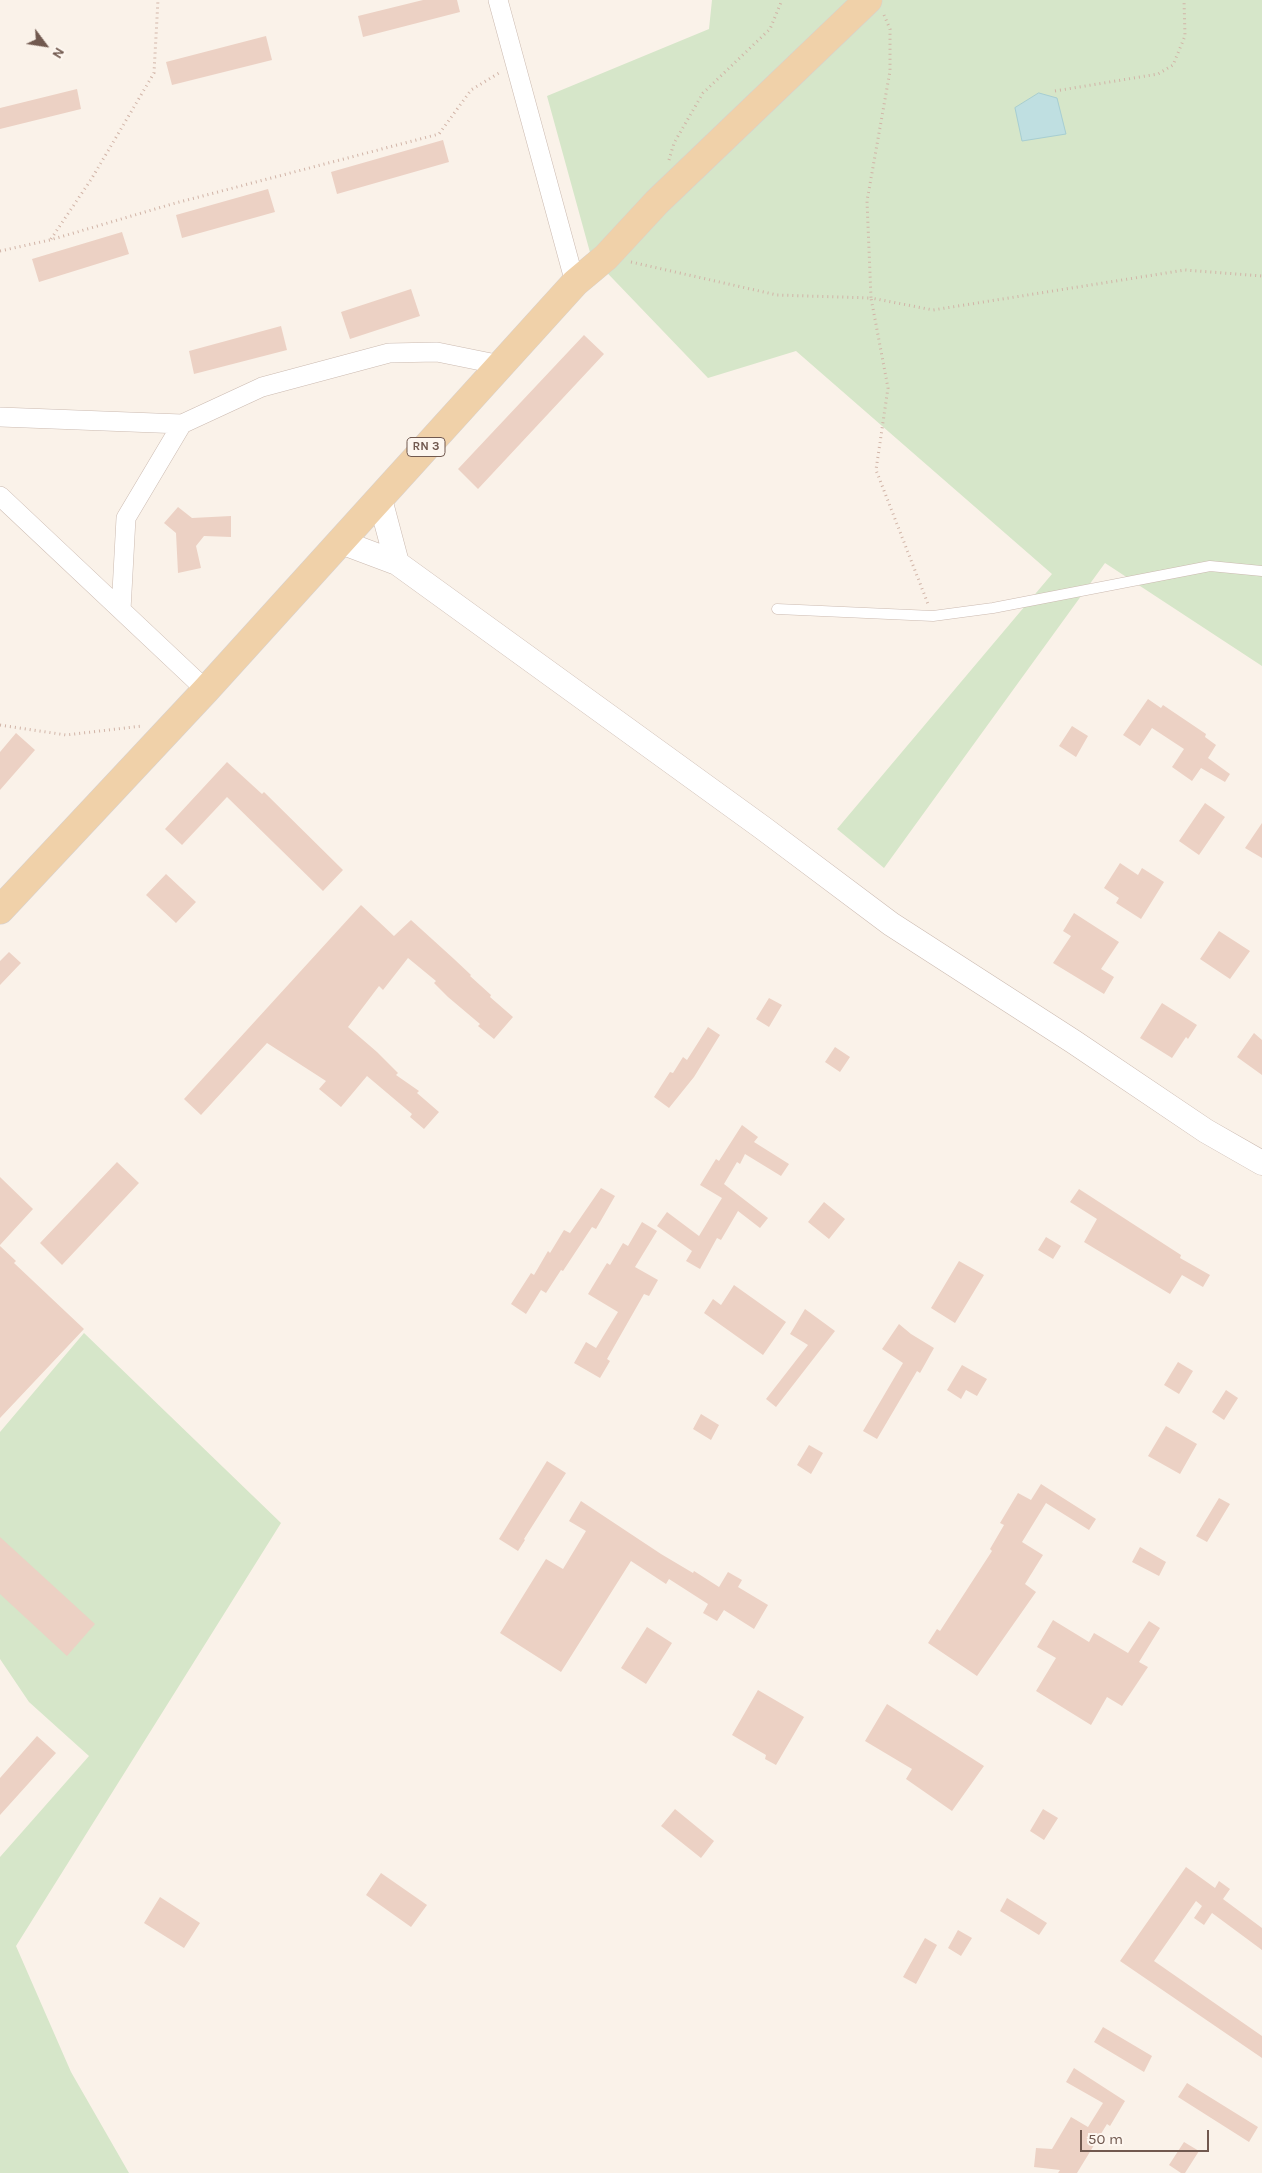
<!DOCTYPE html>
<style>
body{margin:0}
#map{position:relative;width:1262px;height:2173px;overflow:hidden;background:#faf2e9;font-family:Karla,sans-serif}
canvas{display:block}
.north{position:absolute;left:20px;top:20px;width:50px;height:50px;-webkit-text-stroke:4px #fdf6ef;paint-order:stroke;rotate:121deg;font-size:14px;font-weight:700;line-height:20px;text-align:center;color:#71594f}
.north::after{content:'';display:block;margin:auto;width:18px;height:22px;background:#71594f;clip-path:polygon(50% 0,100% 100%,50% 72%,0 100%)}
.scale{position:absolute;left:1080px;top:2130px;width:129px;height:22px;box-sizing:border-box;border:2px solid #71594f;border-top:0;padding-left:6px;font-size:15px;line-height:18px;white-space:nowrap;color:#71594f;-webkit-text-stroke:4px #fdf6ef;paint-order:stroke}
</style>
<div id="map">
<canvas width="1262" height="2173"></canvas>
<div class="north">N</div>
<div class="scale">50 m</div>
</div>
<script>
const ctx = document.querySelector('canvas').getContext('2d');
ctx.lineJoin = 'round';
function paint(path, color) {
  ctx.fillStyle = color;
  ctx.fill(path, 'evenodd');
}
function strokePath(path, color, width, dash) {
  ctx.strokeStyle = color;
  ctx.lineWidth = width;
  ctx.lineCap = dash ? 'butt' : 'round';
  ctx.setLineDash(dash || []);
  ctx.stroke(path);
}
function label(font, color, halo, rows, align = 'center') {
  ctx.font = font + ' Karla,sans-serif';
  ctx.lineWidth = 4;
  ctx.setLineDash([]);
  ctx.textBaseline = 'middle';
  ctx.strokeStyle = halo;
  ctx.fillStyle = color;
  for (const [text, x, y, turn = 0] of rows) {
    ctx.save();
    ctx.translate(x, y);
    ctx.rotate((+turn || 0) * Math.PI / 180);
    ctx.textAlign = isNaN(turn) ? turn : align;
    if (halo) ctx.strokeText(text, 0, 0);
    ctx.fillText(text, 0, 0);
    ctx.restore();
  }
}
const green = new Path2D(`
 M712,0h550v666l-157,-103 -221,305 -47,-39 215,-255 -256,-223 -88,27 -117,-122 -44,-160 162,-67z
 M84,1333l197,190 -265,423 55,126 58,101h-129v-316l89,-101 -60,-54 -29,-43v-227z`);
const water = new Path2D(`
 M1039,93l18,5 9,36 -44,7 -7,-33z`);
const building = new Path2D(`
 M423,0h34l3,12 -97,25 -5,-21z
 M266,36l6,24 -100,25 -6,-23z
 M77,89l4,20 -81,20v-21z
 M443,140l6,22 -112,32 -6,-22z
 M268,189l7,23 -93,26 -6,-23z
 M122,232l7,22 -90,28 -7,-23z
 M411,289l9,27 -70,23 -9,-27z
 M281,326l6,24 -93,24 -5,-23z
 M584,335l20,19 -126,135 -20,-20z
 M178,507l14,11 39,-2v21l-27,-1 -8,10 5,22 -23,5 -2,-40 -12,-10z
 M1148,699l13,9 2,-3 43,29 -1,3 11,8 -8,13 22,16 -5,8 -24,-14 -9,13 -20,-14 12,-18 -32,-21 -12,18 -17,-11z
 M1072,726l16,10 -12,21 -17,-11z
 M16,733l19,17 -35,40v-38z
 M227,762l35,32 2,-2 79,78 -20,21 -96,-94 -45,48 -17,-16z
 M1205,803l20,14 -26,38 -20,-14z
 M1262,823v35l-17,-10z
 M1120,863l18,12 4,-7 22,14 -23,37 -25,-16 3,-5 -15,-10z
 M166,874l30,28 -20,21 -30,-28z
 M361,905l33,31 17,-16 43,39 17,16 -1,1 21,19 -1,2 23,20 -19,22 -16,-13 2,-2 -32,-27 -14,-14 2,-2 -28,-23 -25,32 -4,-4 -31,41 29,25 21,21 -2,2 23,16 -2,2 22,19 -15,17 -14,-12 2,-3 -45,-38 -26,31 -22,-18 7,-8 -59,-38 -66,72 -17,-16z
 M1074,913l45,29 -18,27 13,8 -10,17 -51,-31 18,-27 -8,-5z
 M1219,931l31,20 -20,28 -30,-20z
 M9,952l12,11 -21,22v-24z
 M769,998l13,7 -13,22 -13,-8z
 M1162,1003l35,22 -9,14 -2,-2 -14,21 -32,-20z
 M708,1027l12,8 -26,42 -25,31 -15,-11 16,-25 3,1 10,-16 4,3z
 M1254,1033l8,7v35l-25,-18z
 M835,1047l15,10 -10,15 -15,-10z
 M742,1125l16,12 -4,5 35,22 -8,12 -36,-22 -5,10 -3,-2 -13,22 44,34 -8,10 -22,-17 -17,29 -4,-2 -17,31 -14,-8 6,-10 -35,-25 10,-14 32,24 23,-38 -22,-13 16,-26 3,2z
 M117,1162l22,21 -77,82 -22,-22z
 M0,1177l33,32 -33,36z
 M601,1188l14,8 -19,33 -4,-2 -29,44 -2,-1 -15,23 -5,-3 -15,24 -15,-10 20,-31 3,2 14,-24 2,2 14,-23 6,3z
 M1079,1189l102,66 -1,3 30,17 -7,12 -21,-12 -12,19 -86,-52 13,-23 -27,-17z
 M824,1202l21,17 -16,20 -21,-17z
 M642,1222l15,9 -22,36 23,13 -9,16 -5,-2 -37,65 3,2 -10,17 -26,-15 12,-21 10,6 22,-36 -30,-18 19,-31 3,2 13,-22 5,3z
 M1046,1237l15,9 -8,13 -15,-9z
 M0,1246l16,15 -2,2 70,66 -84,89z
 M959,1261l25,14 -29,48 -24,-15z
 M734,1285l52,37 -23,33 -59,-42 9,-14 8,6z
 M805,1309l30,22 -59,76 -10,-8 42,-54 -18,-11z
 M899,1324l12,10 23,14 -14,25 -3,-2 -40,68 -14,-8 40,-68 -21,-14z
 M1178,1362l15,9 -14,23 -15,-9z
 M962,1365l25,14 -10,17 -11,-6 -5,9 -14,-9z
 M1226,1390l12,8 -14,22 -12,-8z
 M701,1414l18,11 -8,15 -18,-11z
 M1166,1426l31,18 -17,30 -32,-18z
 M809,1445l14,8 -12,21 -14,-9z
 M547,1461l19,12 -42,66 1,1 -7,11 -19,-12z
 M1041,1484l55,35 -7,11 -43,-27 -24,39 21,13 -18,29 11,8 -59,84 -49,-33 9,-14 3,2 52,-80 -2,-2 14,-24 -4,-2 18,-30 13,7z
 M1219,1498l11,6 -23,38 -11,-6z
 M581,1501l80,53 32,19 1,-2 25,16 9,-15 14,8 -4,7 30,18 -14,24 -30,-19 -7,11 -14,-8 5,-9 -39,-25 -3,5 -35,-23 -70,111 -61,-39 46,-74 17,10 23,-38 -17,-10z
 M0,1537l95,87 -28,32 -67,-62z
 M1140,1547l26,15 -7,14 -27,-14z
 M1053,1620l36,22 5,-9 34,20 21,-32 11,7 -21,34 9,5 -26,39 -15,-9 -16,28 -55,-34 20,-33 -19,-11z
 M647,1627l25,16 -26,41 -25,-16z
 M758,1690l46,27 -28,48 -11,-6 1,-4 -34,-20z
 M887,1704l97,62 -32,45 -46,-32 6,-10 -47,-28z
 M37,1736l19,17 -56,62v-37z
 M675,1809l39,32 -13,17 -40,-32z
 M1043,1809l15,9 -14,22 -14,-9z
 M1186,1867l29,21 4,-7 11,8 -7,10 39,29v22l-50,-37 -8,12 -10,-7 8,-12 -6,-5 -42,60 108,75v22l-142,-97z
 M381,1873l46,32 -16,22 -45,-32z
 M160,1897l40,26 -16,25 -40,-25z
 M1007,1898l40,25 -8,12 -39,-24z
 M958,1930l14,8 -11,18 -13,-8z
 M925,1938l12,7 -21,39 -13,-7z
 M1103,2027l49,29 -8,16 -50,-30z
 M1074,2068l51,33 -15,25 -3,-2 -30,49h-19l2,-3 -26,-3 2,-19 16,1 19,-32 17,10 15,-24 -37,-21z
 M1187,2083l71,44 -9,15 -71,-45z
 M1184,2142l15,9 -14,22h-4l-12,-8z`);
const path = new Path2D(`
 M884,15l6,14v42l-23,130 4,97 62,12 252,-40 77,6
 M1055,91l103,-17 15,-9 12,-29 -1,-36
 M669,160l5,-17 29,-50 67,-64 12,-29
 M51,239l41,-61 62,-105 4,-73
 M0,251l50,-11 122,-36 267,-70 32,-44 28,-17
 M631,262l146,33 94,3 17,90 -12,82 52,134
 M0,725l66,10 76,-9`);
const service = new Path2D(`
 M777,609l156,7 60,-8 217,-42 52,5`);
const minor = new Path2D(`
 M498,0l77,283
 M0,417l182,7 80,-37 127,-34 48,-1 64,13
 M0,496l206,194
 M121,610l5,-92 56,-94`);
const tertiary = new Path2D(`
 M380,499l17,64
 M341,542l56,21 366,265 128,96 183,118 132,89 56,32`);
const primary = new Path2D(`
 M0,910l206,-220 369,-407 31,-26 51,-55 211,-202`);
const shields = [
 [426,447,38]
];
const shieldNames = [
 ["RN 3",426,447]
];
paint(green, '#d6e6c9');
paint(water, '#bfdfe1');
strokePath(water, '#a7ced2', 1);
paint(building, '#ecd1c4');
strokePath(service, '#cbbab0', 11);
strokePath(minor, '#cbbab0', 20);
strokePath(tertiary, '#cbbab0', 25);
strokePath(primary, '#d7d1ce', 29);
strokePath(path, '#d1b4a7', 3, [1, 4]);
strokePath(service, '#fff', 10);
strokePath(minor, '#fff', 19);
strokePath(tertiary, '#fff', 24);
strokePath(primary, '#f0d1a9', 28);
for (const [x, y, w] of shields) {
  const box = new Path2D();
  box.roundRect(x - w / 2, y - 9.5, w, 19, 4);
  ctx.fillStyle = '#fdf6ef';
  ctx.fill(box);
  strokePath(box, '#71594f', 1);
}
label('bold 12px', '#71594f', null, shieldNames);
</script>
